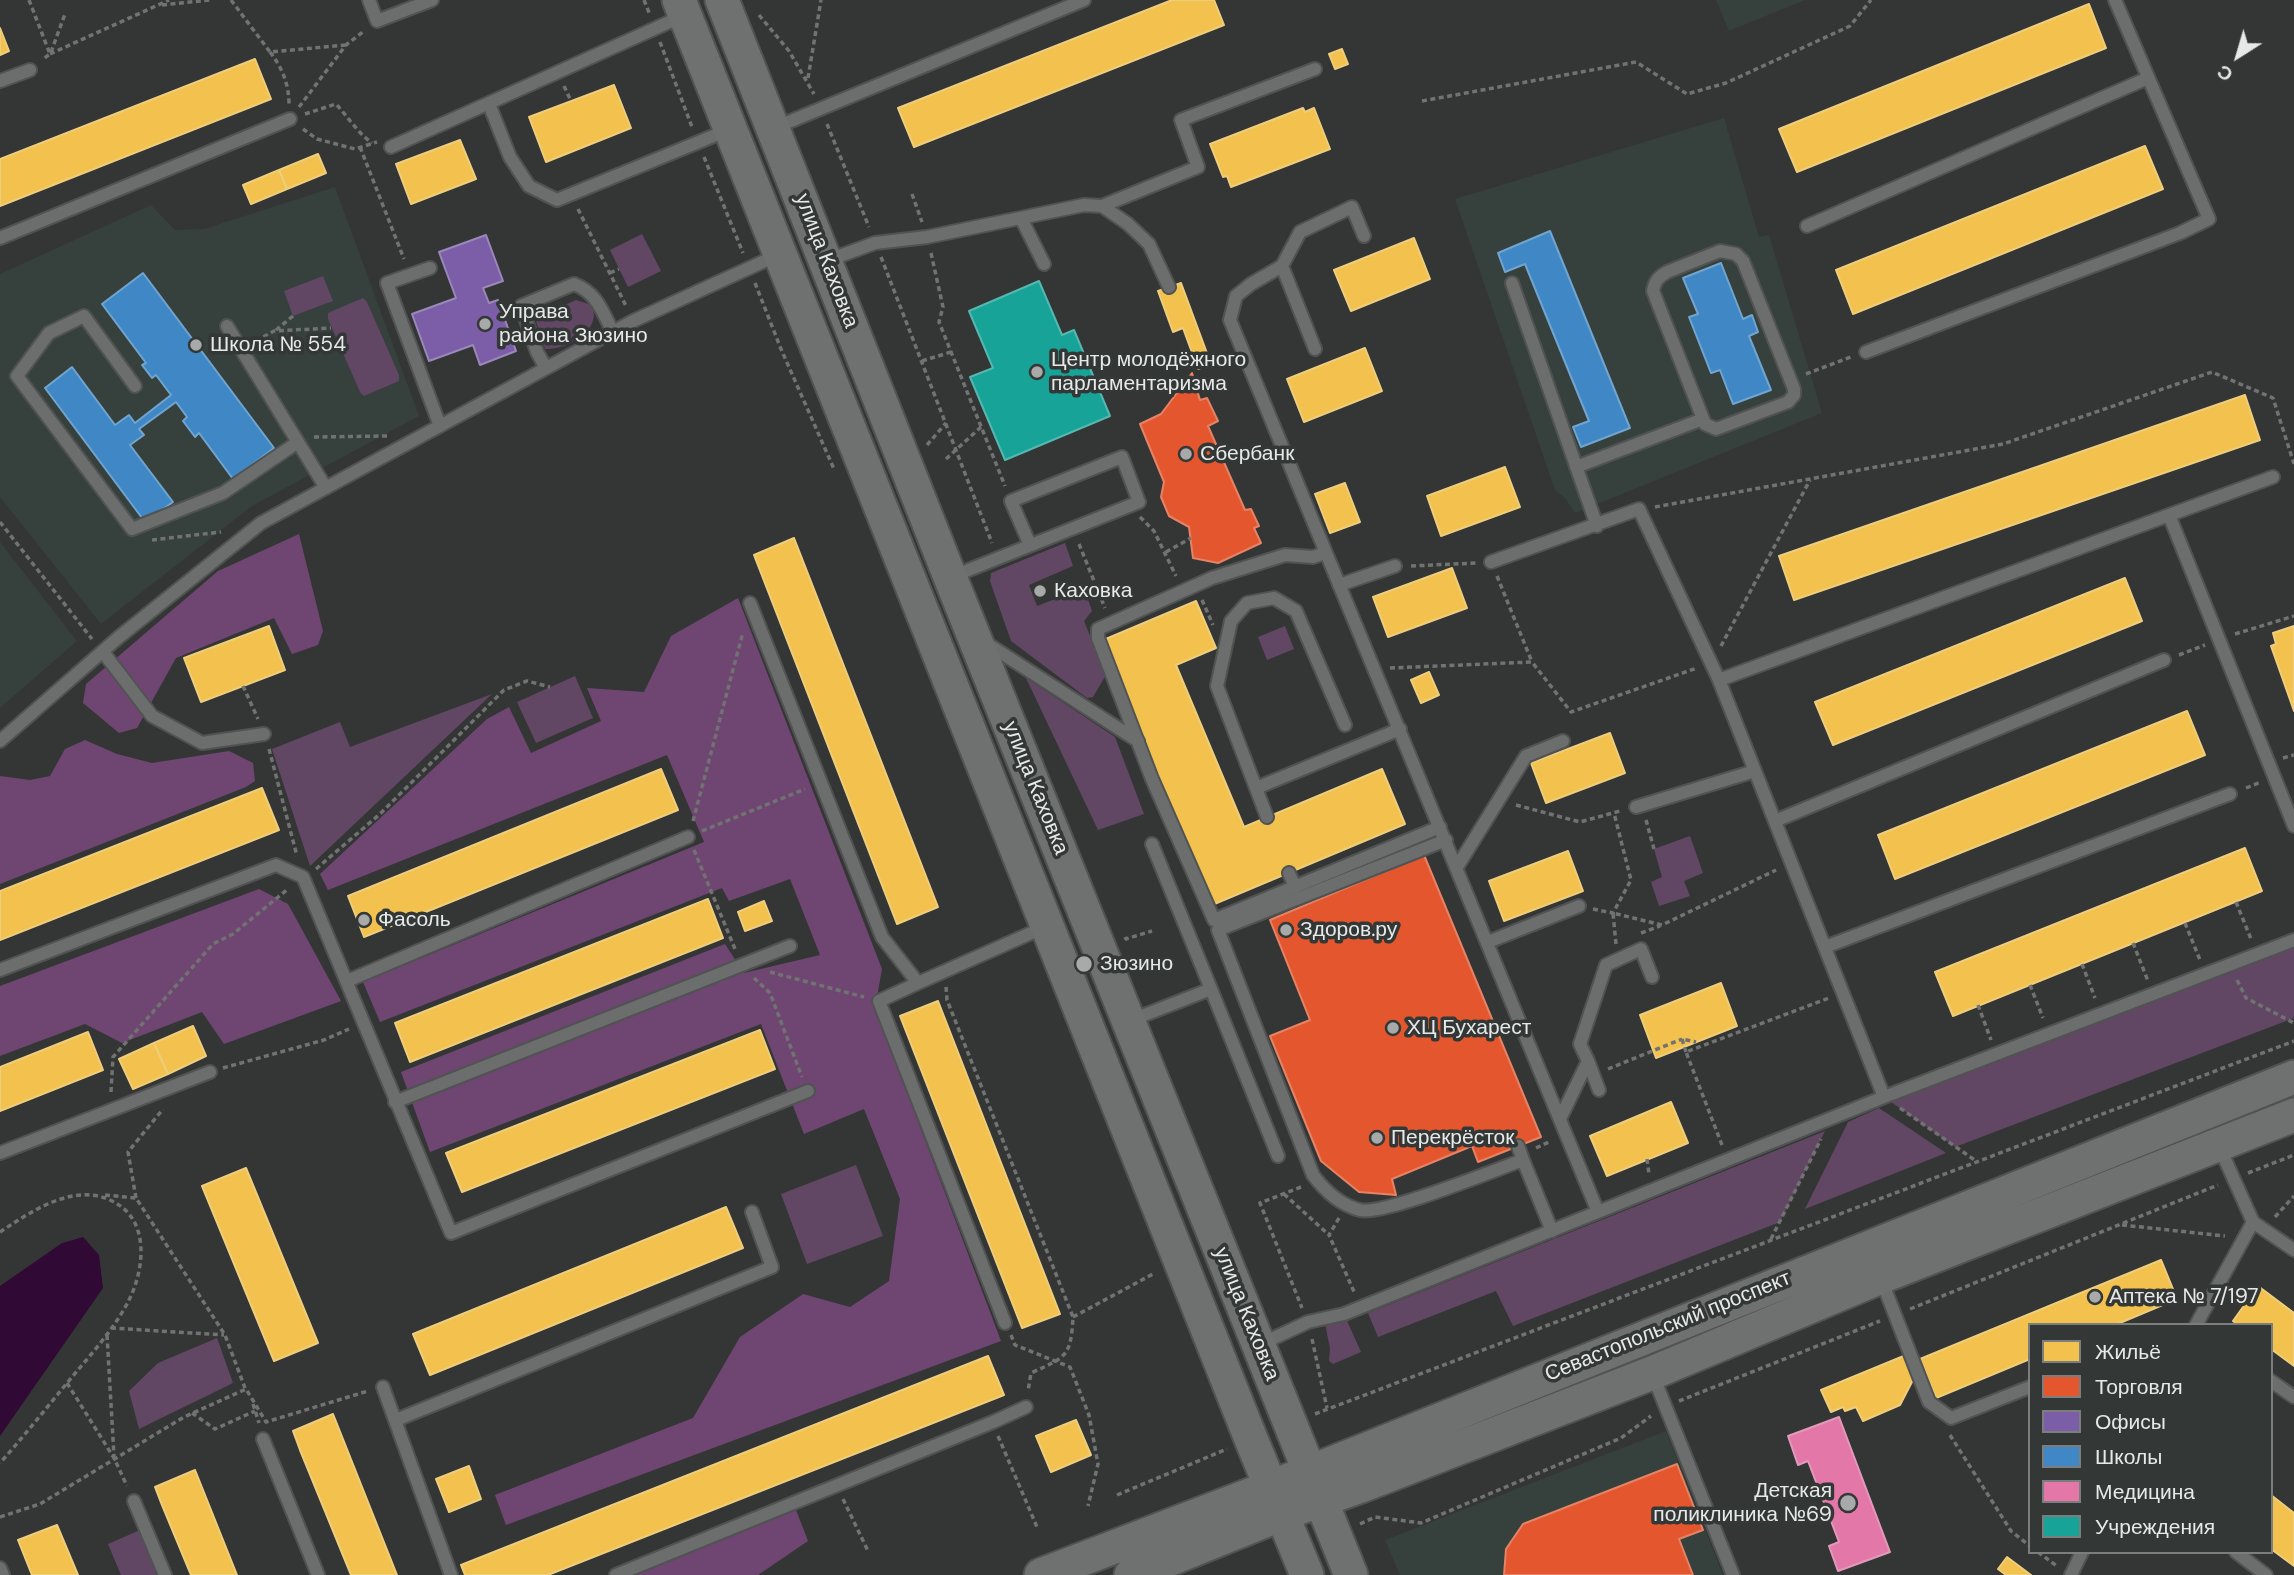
<!DOCTYPE html>
<meta charset="utf-8">
<style>
body{margin:0}
#map{position:relative;width:2294px;height:1575px;overflow:hidden;background:#343635;font-family:"DM Sans",sans-serif}
canvas{display:block}
.legend{position:absolute;left:2028px;top:1323px;width:245px;height:231px;box-sizing:border-box;background:#333736;border:2px solid #7b7e7d;margin:0;padding:9px 12px;list-style:none;font-size:21px;color:#e6e9e8}
.legend li{display:flex;align-items:center;gap:14px;height:35px}
.legend b{width:35px;border:2px solid #7b7e7d}
.north{position:absolute;left:2203px;top:21px;width:70px;height:70px;-webkit-text-stroke:5px #333736;paint-order:stroke;rotate:217deg;font-size:19px;font-weight:700;line-height:28px;text-align:center;color:#e6e9e8}
.north::after{content:'';display:block;margin:auto;width:24px;height:32px;background:#e6e9e8;clip-path:polygon(50% 0,100% 100%,50% 72%,0 100%)}
</style>
<div id="map">
<canvas width="2294" height="1575"></canvas>
<ul class="legend">
<li><b style="height:19px;background:#f2c14e"></b>Жильё</li>
<li><b style="height:19px;background:#e4572e"></b>Торговля</li>
<li><b style="height:19px;background:#7b5ea7"></b>Офисы</li>
<li><b style="height:19px;background:#3f88c5"></b>Школы</li>
<li><b style="height:19px;background:#e377a8"></b>Медицина</li>
<li><b style="height:19px;background:#17a398"></b>Учреждения</li>
</ul>
<div class="north">С</div>
</div>
<script>
const ctx = document.querySelector('canvas').getContext('2d');
ctx.lineJoin = 'round';
function paint(path, color) {
  ctx.fillStyle = color;
  ctx.fill(path, 'evenodd');
}
function strokePath(path, color, width, dash) {
  ctx.strokeStyle = color;
  ctx.lineWidth = width;
  ctx.lineCap = dash ? 'butt' : 'round';
  ctx.setLineDash(dash || []);
  ctx.stroke(path);
}
function label(font, color, halo, rows, align = 'center') {
  ctx.font = font + ' "DM Sans",sans-serif';
  ctx.lineWidth = 7;
  ctx.setLineDash([]);
  ctx.textBaseline = 'middle';
  ctx.strokeStyle = halo;
  ctx.fillStyle = color;
  for (const [text, x, y, turn = 0] of rows) {
    ctx.save();
    ctx.translate(x, y);
    ctx.rotate((+turn || 0) * Math.PI / 180);
    ctx.textAlign = isNaN(turn) ? turn : align;
    if (halo) ctx.strokeText(text, 0, 0);
    ctx.fillText(text, 0, 0);
    ctx.restore();
  }
}
const built = new Path2D(`
 M1716,0h89l-76,31z
 M1724,118l35,119 10,-2 53,178 -247,100 -10,-15 -10,-8 -100,-291z
 M335,187l84,229 -167,90 -151,118 -101,-127v-223l151,-69 24,25 29,-1z
 M0,542l77,99 -77,67z
 M1666,1431l57,144h-323l-15,-35z`);
const green = new Path2D(`
 M642,234l19,37 -33,16 -18,-37z
 M323,276l10,25 -40,15 -9,-25z
 M363,298l4,4 32,73v6l-35,15 -4,-4 -32,-73v-6l2,-1z
 M576,300l13,4 4,3c7,26 -27,43 -48,42l-10,-31z
 M1065,543l8,23 -44,19 8,21 47,-18 8,23 -8,10 22,54 -13,22 -6,1 -76,-57 -21,-60 1,-8z
 M1285,626l9,23 -27,11 -9,-23z
 M575,676l18,42 -57,25 -19,-41z
 M1026,678l89,59 29,77 -46,16z
 M492,694l-182,172 -38,-117 68,-27 10,25z
 M1690,836l13,37 -19,8 6,15 -31,10 -8,-24 11,-5 -8,-28z
 M2294,940v78l-339,129 -71,-50z
 M1879,1108l67,45 -141,56 43,-87z
 M1825,1131l-45,91 -267,104 -17,-35 -118,46 -10,-24z
 M856,1165l27,71 -76,28 -26,-70z
 M1344,1314l17,38 -28,12 -4,-3 1,-13 -6,-29z
 M217,1338l16,45 -94,46 -10,-38 29,-28z
 M140,1530l20,45h-39l-13,-31z`);
const forest = new Path2D(`
 M299,534l24,97 -5,14 -26,9 -18,-36 -98,40 -39,70 -18,5 -36,-30 3,-19 132,-113z
 M738,598l144,371 -7,39 126,333 -495,184 -11,-30 198,-77 47,-81 63,-43 47,13 39,-26 11,-82 -36,-90 -60,25 -43,-110 -331,128 -29,-80 324,-128 19,29 76,-18 -30,-76 -61,22 -7,-13 -342,134 -17,-40 341,-140 -37,-87 -339,135 -8,-16 167,-155 22,-12 22,46 70,-32 -14,-33 57,4 27,-56z
 M85,740l32,14 35,9 77,-12 24,12 2,18 -9,6 -246,97v-108l30,4 20,-4 15,-27z
 M259,889l29,15 53,97 -117,43 -22,-32 -80,31 -37,-19 -85,32v-70z
 M796,1510l12,31 -50,34h-122z`);
const water = new Path2D(`
 M83,1237l16,18 4,33 -103,148v-150l62,-43z`);
const homes = new Path2D(`
 M1172,0h42l10,25 -310,122 -16,-39z
 M2089,4l17,44 -309,124 -18,-43z
 M0,28l9,23 -9,4z
 M1342,49l6,15 -13,5 -6,-15z
 M255,59l16,40 -271,107v-47z
 M614,85l17,43 -85,34 -17,-45z
 M1303,108l2,4 9,-4 16,41 -99,38 -4,-11 -4,1 -13,-33z
 M460,140l16,39 -65,25 -15,-40z
 M2145,146l18,43 -310,125 -17,-44z
 M318,154l8,19 -39,16 -8,-19z
 M279,170l8,19 -36,15 -8,-19z
 M1414,238l16,41 -79,32 -17,-41z
 M1181,283l30,81 -13,5 -15,-41 -10,4 -15,-41z
 M1365,348l17,43 -78,31 -17,-43z
 M2245,395l15,45 -466,160 -15,-44z
 M1505,467l15,40 -79,29 -14,-40z
 M1345,483l15,39 -30,11 -15,-39z
 M794,538l144,369 -41,17 -143,-369z
 M1452,568l15,40 -79,29 -15,-40z
 M2125,578l17,43 -309,124 -18,-43z
 M1196,601l20,47 -40,17 68,162 138,-58 23,55 -193,81 -111,-264z
 M269,626l16,44 -84,32 -17,-44z
 M2294,626v85l-23,-65 5,-2 -3,-11z
 M1429,672l10,23 -18,8 -10,-23z
 M2187,711l18,44 -310,124 -17,-44z
 M1610,733l15,40 -79,30 -15,-40z
 M661,769l17,41 -314,127 -16,-41z
 M262,788l17,42 -279,110v-49z
 M2245,848l17,43 -309,125 -18,-44z
 M1568,851l15,40 -79,30 -15,-40z
 M708,899l15,39 -313,124 -15,-39z
 M764,901l8,20 -27,10 -7,-19z
 M1721,983l16,43 -81,32 -16,-43z
 M938,1001l122,313 -38,14 -122,-312z
 M193,1026l13,30 -38,18 -14,-31z
 M760,1030l15,39 -313,123 -16,-39z
 M88,1032l15,38 -103,41v-44z
 M154,1043l14,31 -35,15 -14,-30z
 M1671,1102l17,41 -81,33 -17,-40z
 M246,1168l72,175 -44,18 -72,-175z
 M726,1207l17,41 -313,127 -17,-41z
 M2161,1260l16,39 -62,26h-85v34l-94,39 -16,-39z
 M2258,1286l36,27v53l-23,-17v-24h-33l-5,-4z
 M1906,1355l8,23 -14,27 -37,16 -7,-14 -11,4 -2,-4 -12,5 -10,-22z
 M988,1356l16,39 -456,180h-83l-4,-10z
 M333,1414l64,161h-46l-51,-125 -7,-19z
 M1076,1420l15,35 -40,17 -15,-36z
 M469,1466l12,33 -32,13 -13,-33z
 M195,1470l42,105h-46l-29,-70 -7,-18z
 M2271,1495l23,18v53l-23,-17z
 M57,1525l21,50h-46l-14,-35z
 M2007,1557l24,18h-25l-8,-6z`);
const shops = new Path2D(`
 M1192,373l8,27 7,-2 11,23 -10,5 37,84 6,-1 8,17 -5,2 7,15 -43,20 -25,-5 -4,-31 -20,-11 -8,-19 3,-15 -24,-58 21,-10z
 M1424,855l117,282 -63,25 -6,-16 -80,33 4,16 -37,-3 -38,-31 -51,-125 40,-16 -40,-100z
 M1677,1464l26,66 -24,9 14,36h-189l2,-26 17,-25z`);
const offices = new Path2D(`
 M486,235l17,46 -20,7 6,15 9,-3 18,51 -36,14 -7,-20 -44,16 -17,-47 44,-16 -17,-46z`);
const schools = new Path2D(`
 M1550,231l80,197 -49,19 -8,-20 16,-6 -64,-157 -20,8 -7,-19z
 M1721,263l22,56 9,-4 6,17 -9,4 22,54 -38,14 -13,-34 -9,3 -22,-56 9,-3 -15,-36z
 M143,273l131,175 -41,31 -34,-46 -4,4 -12,-16 4,-4 -11,-15 -37,27 5,6 -14,10 43,57 -28,20 -100,-134 27,-21 43,58 14,-10 6,8 36,-28 -15,-20 -4,3 -10,-13 4,-2 -44,-59z`);
const health = new Path2D(`
 M1839,1417l51,135 -52,19 -9,-25 10,-4 -31,-81 -10,4 -10,-29z`);
const public = new Path2D(`
 M1039,281l23,54 12,-5 36,86 -105,44 -35,-83 23,-9 -24,-57z`);
const path = new Path2D(`
 M29,0l21,54 -8,6
 M231,0l39,52 76,-7
 M644,0l6,15
 M162,5l48,-5
 M759,15l30,36 25,43
 M660,42l32,85
 M51,52l14,-38
 M270,52c13,17 19,33 19,53
 M50,54l119,-54
 M808,78l13,-78
 M564,86l7,15
 M1422,101l214,-39 51,32 39,-11 124,-57 21,-26
 M299,107l47,-62 18,-14
 M305,114l31,-10c12,13 21,28 36,39
 M827,124l42,103
 M303,129l14,10 38,10 22,-7
 M360,147l44,112
 M704,157l39,96
 M912,194l10,28
 M578,209l49,99
 M931,253l12,54 -4,15 66,164
 M881,257l111,286
 M610,273l9,-4
 M755,283l26,66 53,120
 M276,330l17,-14
 M256,341l18,-10 57,-3
 M922,361l29,-9
 M1806,374l45,-17
 M314,437l73,-1
 M927,445l19,-22
 M946,459l35,-32
 M1655,507l348,-63 209,-72 61,26 21,66
 M1140,517l14,14 22,45
 M0,522l92,117
 M152,540l69,-8
 M1079,544l26,64
 M1166,552l25,-14
 M1411,566l66,-3
 M1497,576l35,86
 M1202,600l11,25
 M2235,634l59,-18
 M1721,646l89,-166
 M2179,655l26,-10
 M1390,668l142,-6 39,50 126,-44
 M243,686l15,33
 M269,749l28,107
 M2283,758l11,-3
 M2246,788l15,-6
 M1516,805l64,17 40,-11
 M1646,820l8,29
 M693,821l50,-189
 M702,831l103,-42
 M694,850l41,99
 M316,869l64,-55 124,-124 23,-9 23,6
 M2236,902l15,37
 M1593,909l20,4 18,-33 -17,-67
 M2185,923l15,37
 M1641,933l19,-7
 M1125,937l1,2 26,-8
 M2133,943l15,38
 M1616,944l-3,-31 49,12 114,-55
 M2082,964l13,34
 M770,972l94,25
 M754,978l16,15 32,84
 M2237,980l9,18 48,25
 M2030,985l13,33
 M946,987l1,13 126,317c-2,40 -7,40 -42,56l-3,18
 M1978,1005l13,35
 M1686,1052l-4,-13 14,3
 M223,1068l101,-28 25,-11
 M1608,1069l74,-30
 M111,1092l2,-35 100,-113 20,-10 55,-45
 M1900,1108l76,53
 M1722,1145l-36,-93 143,-54
 M1536,1148l15,-7
 M1647,1159l2,15
 M2248,1173l46,-18
 M1301,1187l-41,16 42,105
 M1284,1194l45,41
 M105,1195l31,3 89,137 20,53
 M136,1198l-8,-46 35,-43
 M2275,1217l19,-21
 M1339,1218l-10,17 26,59
 M2122,1225l103,11
 M0,1232c32,-21 74,-50 112,-31 38,18 33,67 17,99 -14,28 -37,53 -57,77 -24,29 -47,58 -72,86
 M1771,1239l50,-100
 M1910,1309l308,-124
 M1073,1317l80,-43
 M111,1328l113,7
 M107,1335l7,121
 M1011,1335l4,10 55,22 19,48 9,49 -10,42
 M1312,1339l15,69
 M67,1383l47,75 13,28
 M1679,1401l201,-80
 M253,1404l6,19
 M192,1413l23,16 40,-18
 M1315,1414l979,-373
 M1950,1435l61,96 19,15
 M998,1436l39,91
 M1117,1495l110,-46
 M843,1499l25,52
 M0,1517l40,-13 144,-87 62,-28 20,33 102,-31
 M1360,1524l15,-7 46,6 200,-85 30,-22
 M2038,1552l20,15`);
const service = new Path2D(`
 M369,0l8,21 55,-21
 M0,81l30,-11
 M489,104l21,53 19,29 28,14 171,-70
 M774,128l310,-128
 M391,147l294,-132
 M1102,206l96,-39 -17,-47 134,-51
 M1021,218l23,46
 M1807,226l341,-148
 M1364,236l-12,-29 -52,25 -18,34 -31,18 -15,12 -6,24 368,892
 M0,238l290,-119
 M1720,251l16,3 7,7 51,128v6l-6,7 -72,27 -11,-5 -52,-133c2,-10 5,-14 14,-19z
 M826,261l49,-18 52,-6 157,-32 18,1 26,18 21,20 20,43
 M1282,266l33,83
 M430,268l-43,15 53,143
 M1512,283l85,243
 M227,326l99,162
 M1866,352l314,-119 29,-14 -94,-219
 M546,368l-9,-16 -16,-46 53,-22c23,9 28,27 39,48
 M135,386l-51,-70 -35,17 -32,43 115,153 91,-36 75,-51
 M1576,467l127,-48
 M2169,515l125,311
 M1325,553l-12,4 -28,-2 -73,23 -114,51v9l54,141 62,141 226,-93
 M1491,562l148,-53 80,171 165,417
 M951,577l188,-75 -17,-45 -111,44 19,44
 M1339,585l56,-19
 M750,603l132,334 36,46 -39,18 126,322
 M986,643l152,98
 M103,652l49,64 50,27 62,-9
 M1719,680l554,-203
 M0,741l119,-104 142,-114 372,-202 147,-67
 M1256,788l144,-59
 M1636,807l119,-36
 M1267,817l-50,-131 14,-65 16,-18 27,-5 22,13 49,114
 M1775,821l389,-161
 M1446,840l-228,90 95,245c12,16 27,30 47,35 22,6 135,-40 163,-50l29,71
 M1152,844l59,145
 M1457,867l69,-111 37,-15
 M1289,873l6,14
 M1488,942l91,-36
 M1825,947l405,-153
 M0,970l276,-105 27,12 148,356 357,-142
 M347,981l341,-144
 M918,983l129,-57
 M1129,1021l82,-32 67,167
 M1588,1061l11,29
 M395,1102l395,-156
 M1560,1119l28,-58 -8,-17 26,-79 35,-16 11,28
 M1518,1146l5,14
 M2219,1146l34,76 41,28
 M0,1153l210,-81
 M1881,1279l48,123 22,16 79,-31
 M2196,1325l57,-103
 M1259,1345l49,-23 36,-8 540,-217 410,-157
 M1652,1373l81,202
 M2271,1381l23,16
 M383,1387l68,188
 M396,1420l376,-153 -20,-55
 M263,1439l55,136
 M134,1501l31,74
 M2236,1552l30,23
 M0,1568l3,7
 M616,1575l377,-153 33,-15
 M2071,1575l11,-23`);
const secondary = new Path2D(`
 M679,0l572,1439 56,136
 M722,0l228,577 401,998
 M1041,1575l269,-103 984,-395
 M1131,1575l151,-61 79,-28 291,-113 229,-96 413,-162`);
const markers = [
 [485,324,7,"#a8aaa9"],
 [196,345,7,"#a8aaa9"],
 [1037,372,7,"#a8aaa9"],
 [1186,454,7,"#a8aaa9"],
 [1040,591,7,"#a8aaa9"],
 [364,920,7,"#a8aaa9"],
 [1286,930,7,"#a8aaa9"],
 [1084,964,9,"#a8aaa9"],
 [1393,1028,7,"#a8aaa9"],
 [1377,1138,7,"#a8aaa9"],
 [2095,1297,7,"#a8aaa9"],
 [1848,1503,9,"#a8aaa9"]
];
const streetNames = [
 ["улица Каховка",826,261,69],
 ["улица Каховка",1035,788,68],
 ["улица Каховка",1246,1314,68],
 ["Севастопольский проспект",1668,1327,-22]
];
const poiNames = [
 ["Управа",499,312],
 ["района Зюзино",499,336],
 ["Школа № 554",210,345],
 ["Центр молодёжного",1051,360],
 ["парламентаризма",1051,384],
 ["Сбербанк",1200,454],
 ["Каховка",1054,591],
 ["Фасоль",378,920],
 ["Здоров.ру",1300,930],
 ["Зюзино",1100,964],
 ["ХЦ Бухарест",1407,1028],
 ["Перекрёсток",1391,1138],
 ["Аптека № 7/197",2109,1297],
 ["Детская",1832,1491,"right"],
 ["поликлиника №69",1832,1515,"right"]
];
paint(built, '#36403c');
paint(green, '#614763');
paint(forest, '#6f4672');
paint(water, '#310935');
paint(homes, '#f2c14e');
strokePath(homes, '#eecd7c', 2);
paint(shops, '#e4572e');
strokePath(shops, '#e58366', 2);
paint(offices, '#7b5ea7');
strokePath(offices, '#9b88ba', 2);
paint(schools, '#3f88c5');
strokePath(schools, '#71a5d0', 2);
paint(health, '#e377a8');
strokePath(health, '#e499bb', 2);
paint(public, '#17a398');
strokePath(public, '#55b8b0', 2);
strokePath(service, '#505352', 16);
strokePath(secondary, '#505352', 37);
strokePath(path, '#717272', 3.5, [5, 3.5]);
strokePath(service, '#6c6d6d', 12);
strokePath(secondary, '#6f7070', 33);
for (const [x, y, r, color] of markers) {
  const dot = new Path2D();
  dot.arc(x, y, r, 0, 2 * Math.PI);
  ctx.fillStyle = color;
  ctx.fill(dot);
  strokePath(dot, '#333736', 2.5);
}
label('21px', '#e6e9e8', '#333736', streetNames);
label('21px', '#e6e9e8', '#333736', poiNames, 'left');
</script>
